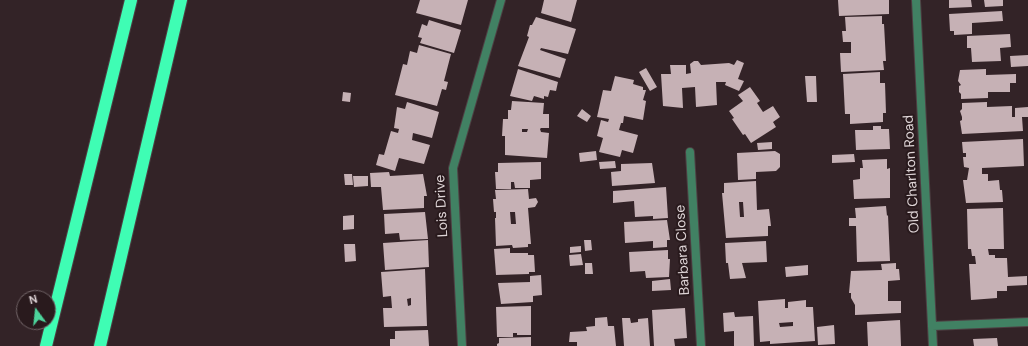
<!DOCTYPE html>
<style>
body{margin:0}
#map{position:relative;width:1028px;height:346px;overflow:hidden;background:#332327;font-family:"DM Sans",sans-serif}
canvas{display:block}
.north{position:absolute;left:16px;top:290px;width:40px;height:40px;box-sizing:border-box;background:#291a1d;border:1px solid #716467;border-radius:50%;rotate:345deg;font-size:11px;font-weight:700;line-height:16px;text-align:center;color:#ded4d6}
.north::after{content:'';display:block;margin:auto;width:14px;height:18px;background:#4cd49b;clip-path:polygon(50% 0,100% 100%,50% 72%,0 100%)}
</style>
<div id="map">
<canvas width="1028" height="346"></canvas>
<div class="north">N</div>
</div>
<script>
const ctx = document.querySelector('canvas').getContext('2d');
ctx.lineJoin = 'round';
function paint(path, color) {
  ctx.fillStyle = color;
  ctx.fill(path, 'evenodd');
}
function strokePath(path, color, width, dash) {
  ctx.strokeStyle = color;
  ctx.lineWidth = width;
  ctx.lineCap = dash ? 'butt' : 'round';
  ctx.setLineDash(dash || []);
  ctx.stroke(path);
}
function label(font, color, halo, rows, align = 'center') {
  ctx.font = font + ' "DM Sans",sans-serif';
  ctx.lineWidth = 4;
  ctx.setLineDash([]);
  ctx.textBaseline = 'middle';
  ctx.strokeStyle = halo;
  ctx.fillStyle = color;
  for (const [text, x, y, turn = 0] of rows) {
    ctx.save();
    ctx.translate(x, y);
    ctx.rotate((+turn || 0) * Math.PI / 180);
    ctx.textAlign = isNaN(turn) ? turn : align;
    if (halo) ctx.strokeText(text, 0, 0);
    ctx.fillText(text, 0, 0);
    ctx.restore();
  }
}
const building = new Path2D(`
 M420,0h48l-7,25 -45,-12z
 M544,0h33l-6,22 -30,-9z
 M838,0h51v14l-50,2z
 M949,0h22l1,7 -23,1z
 M984,0h19v6l-18,1z
 M1002,11l1,10 -31,2v11l-18,1v-4h-4l-1,-17z
 M882,16v8h2l2,37h-3l1,9 -43,2 -1,-19h11v-11h-8l-1,-11h4l-1,-14z
 M536,17l40,12 -8,25 -27,-6 -1,2 26,9 -6,19 -42,-12 11,-29 -2,-1 3,-11h2z
 M429,20l32,10 -7,23 -34,-10 2,-5 -4,-1 4,-13 5,2z
 M1010,34l1,13 -11,1 1,13 -29,1 -1,-14h-4v-12z
 M419,45l32,9 -7,27 4,1 -2,8 -4,-1 -5,17 -42,-11 8,-31 4,1 3,-14 7,2z
 M1028,55v11l-17,1 -1,-11z
 M737,60l7,3 -6,16 6,2 -5,10 -14,-6 1,-3h-10l1,23 -21,2 -1,-20 -13,1 1,20 -20,-2 -2,-32h10l-1,-9h16v9l5,-1 -1,-9 4,-3h4l3,4 28,-2 5,2z
 M646,68l11,19 -7,4 -11,-19z
 M518,69l40,13 -2,9 -6,-1 -2,7 -4,-1v3l-10,-3 -2,5 -22,-5z
 M986,69v6l30,-1v9h-6v9h-22v6l-27,1v-5l-2,-2v-6l2,-1 -3,-4 2,-11z
 M880,72v11h5l1,30h-3v9l-33,2v-10h-5l-2,-40z
 M615,76l19,4 -1,4 10,3v3h3l-3,10 3,1 -3,19 -19,-4 -1,7h-2l-2,7 19,5 -5,18 -11,-3 -2,7 -21,-5 4,-14 -6,-2 4,-16 7,2 1,-3 -12,-2 6,-27 8,1z
 M805,76h11l1,26h-10z
 M750,87l10,14 -3,2 6,9 10,-6 7,11 -7,5 3,5 -25,16 -6,-9 -2,1 -11,-16 2,-1 -5,-7 14,-10 -5,-6z
 M343,92l8,1 -1,9 -8,-1z
 M512,101l32,2 -1,11h6v14h-8l-1,1 1,3 8,1 -2,25 -42,-3v-19h-3l1,-17h5v-9h3zM522,129h6l-1,3h-5z
 M407,102l32,10 -7,26 -19,-5 -1,7 18,5 -6,19 -25,-6 -4,13 -19,-6 3,-11 5,1 7,-24 7,2 1,-4 -5,-1 3,-21 8,2z
 M987,102v5l25,-1v11h3v-9l13,-1v10h-6l1,14 -61,3 -2,-13 2,-1v-3l-2,-6 2,-2v-6z
 M582,109l9,7 -4,6 -10,-6z
 M873,126h8v3h8l1,20 -34,1 -1,-20h18z
 M1023,139l1,27 -42,2v6h6v7l11,-1 1,10h2l1,12 -37,1 -3,-23h4l2,-12 -5,-1 -1,-10h3v-4h-3l-1,-11z
 M772,142v7l-14,1 -1,-7z
 M596,151l1,9 -17,2 -1,-9z
 M775,151l5,3v13l-4,4 -20,1v7l-18,1 -1,-27z
 M854,154l1,8 -23,1v-8z
 M887,159v10l3,-1v30l-36,1 -1,-19 7,-1v-11h3l-1,-8z
 M615,161l1,7 -16,1 -1,-7z
 M541,162v17l-11,1v8h-15l-1,-6h-3v7h-15l-1,-17h3v-9z
 M652,163l3,20 -43,3 -1,-14 10,-1v-7z
 M389,172l1,4 33,-2 4,22h-3v12l-41,2 -2,-23h-10l-1,-14z
 M344,174h8l1,11h-8z
 M353,176h15v10l-14,1z
 M756,181l1,29 12,-1 2,17h-3v10l-42,2 -4,-45h2v-10zM739,202h4l1,15h-4z
 M666,187l2,31 -15,1v-3l-18,1 -1,-16 -21,2v-12z
 M528,189l1,10 7,-1 2,4 -3,5 -7,1 3,36h-3v3l-15,1 -1,-3 -16,1 -1,-28h1v-6h-2l-1,-13h3l-1,-9zM510,212h5l1,12h-5z
 M886,206l1,10 1,-1 2,46 -33,1 -1,-36h-7v-8h7l-1,-10z
 M1003,208l1,41h-16l1,6h6v3h12l1,19 19,-1v9l-20,1v5h-10v7l-26,2 -2,-36h7l-1,-8h-3l-1,-7h-3l-1,-40z
 M425,212l3,27 -28,1 -1,-7 -14,1 -1,-20z
 M354,215v14l-11,1v-14z
 M667,220l3,20h-3v7l-14,1v-7l-28,2 -1,-21z
 M428,240l1,27 -44,3 -2,-27z
 M584,240h7l1,10 -7,1z
 M766,241l1,21 -25,1 4,15 -16,1 -2,-16h-2l-1,-20z
 M344,244h11l1,17 -11,1z
 M581,246v6l-11,1v-6z
 M510,248v5h18v2h6l1,17h-6v2l-33,1 -2,-26z
 M668,250v9h2l-1,18 -23,1 -1,-7 -15,1 -1,-20z
 M581,254l2,11 -13,1 -1,-11z
 M585,263h7l1,11h-8z
 M896,263v6h3l1,11 -12,1v20h13v12l-46,2v-10l-4,-7v-5h-2l2,-22 31,-1 -1,-6z
 M808,265v10l-22,2 -1,-10z
 M425,269l2,57 -43,1 -1,-19h9l-1,-12 -8,1 -2,-25zM411,298v7l-3,1 -1,-7z
 M541,275l1,20 -9,1v6l-32,2 -3,-21 32,-1v-6z
 M670,279l1,11 -19,1v-10z
 M785,299v9h3v-6l18,-2v7h7l2,34 -45,3v-3l-10,1 -2,-41zM793,322v4l-13,1 -1,-4z
 M531,306v29h-14v-2h-4v4h-16l-1,-30z
 M685,308l2,30 -13,1 1,7h-21l-2,-36z
 M734,312l1,5 18,-1 1,30h-20v-15l-10,1 -1,-19z
 M607,317l1,9h6l2,20h-39v-4h-8l1,-10 17,-1 -1,-4 9,-1v-8z
 M622,318h8l1,5 7,-1v-3l10,-1 2,28h-26z
 M900,320l1,26h-33l-1,-24z
 M834,325l1,19 -17,1 -1,-18z
 M428,330l1,16h-39v-7h5v-8z
 M531,337v9h-34v-2l2,-1v-5z
 M997,338l1,8h-24l-1,-7z`);
const street = new Path2D(`
 M916,0l17,346
 M690,152l11,194
 M932,326l96,-4
 M462,346l-9,-178 48,-168`);
const highway = new Path2D(`
 M46,346l85,-346
 M100,346l81,-346`);
const streetNames = [
 ["Old Charlton Road",912,174,-93],
 ["Lois Drive",442,206,-93],
 ["Barbara Close",683,250,-93]
];
paint(building, '#c6b1b5');
strokePath(street, '#4e3f43', 10);
strokePath(highway, '#4e3f43', 14);
strokePath(street, '#418163', 8);
strokePath(highway, '#3ffdb4', 12);
label('14px', '#ded4d6', '#291a1d', streetNames);
</script>
